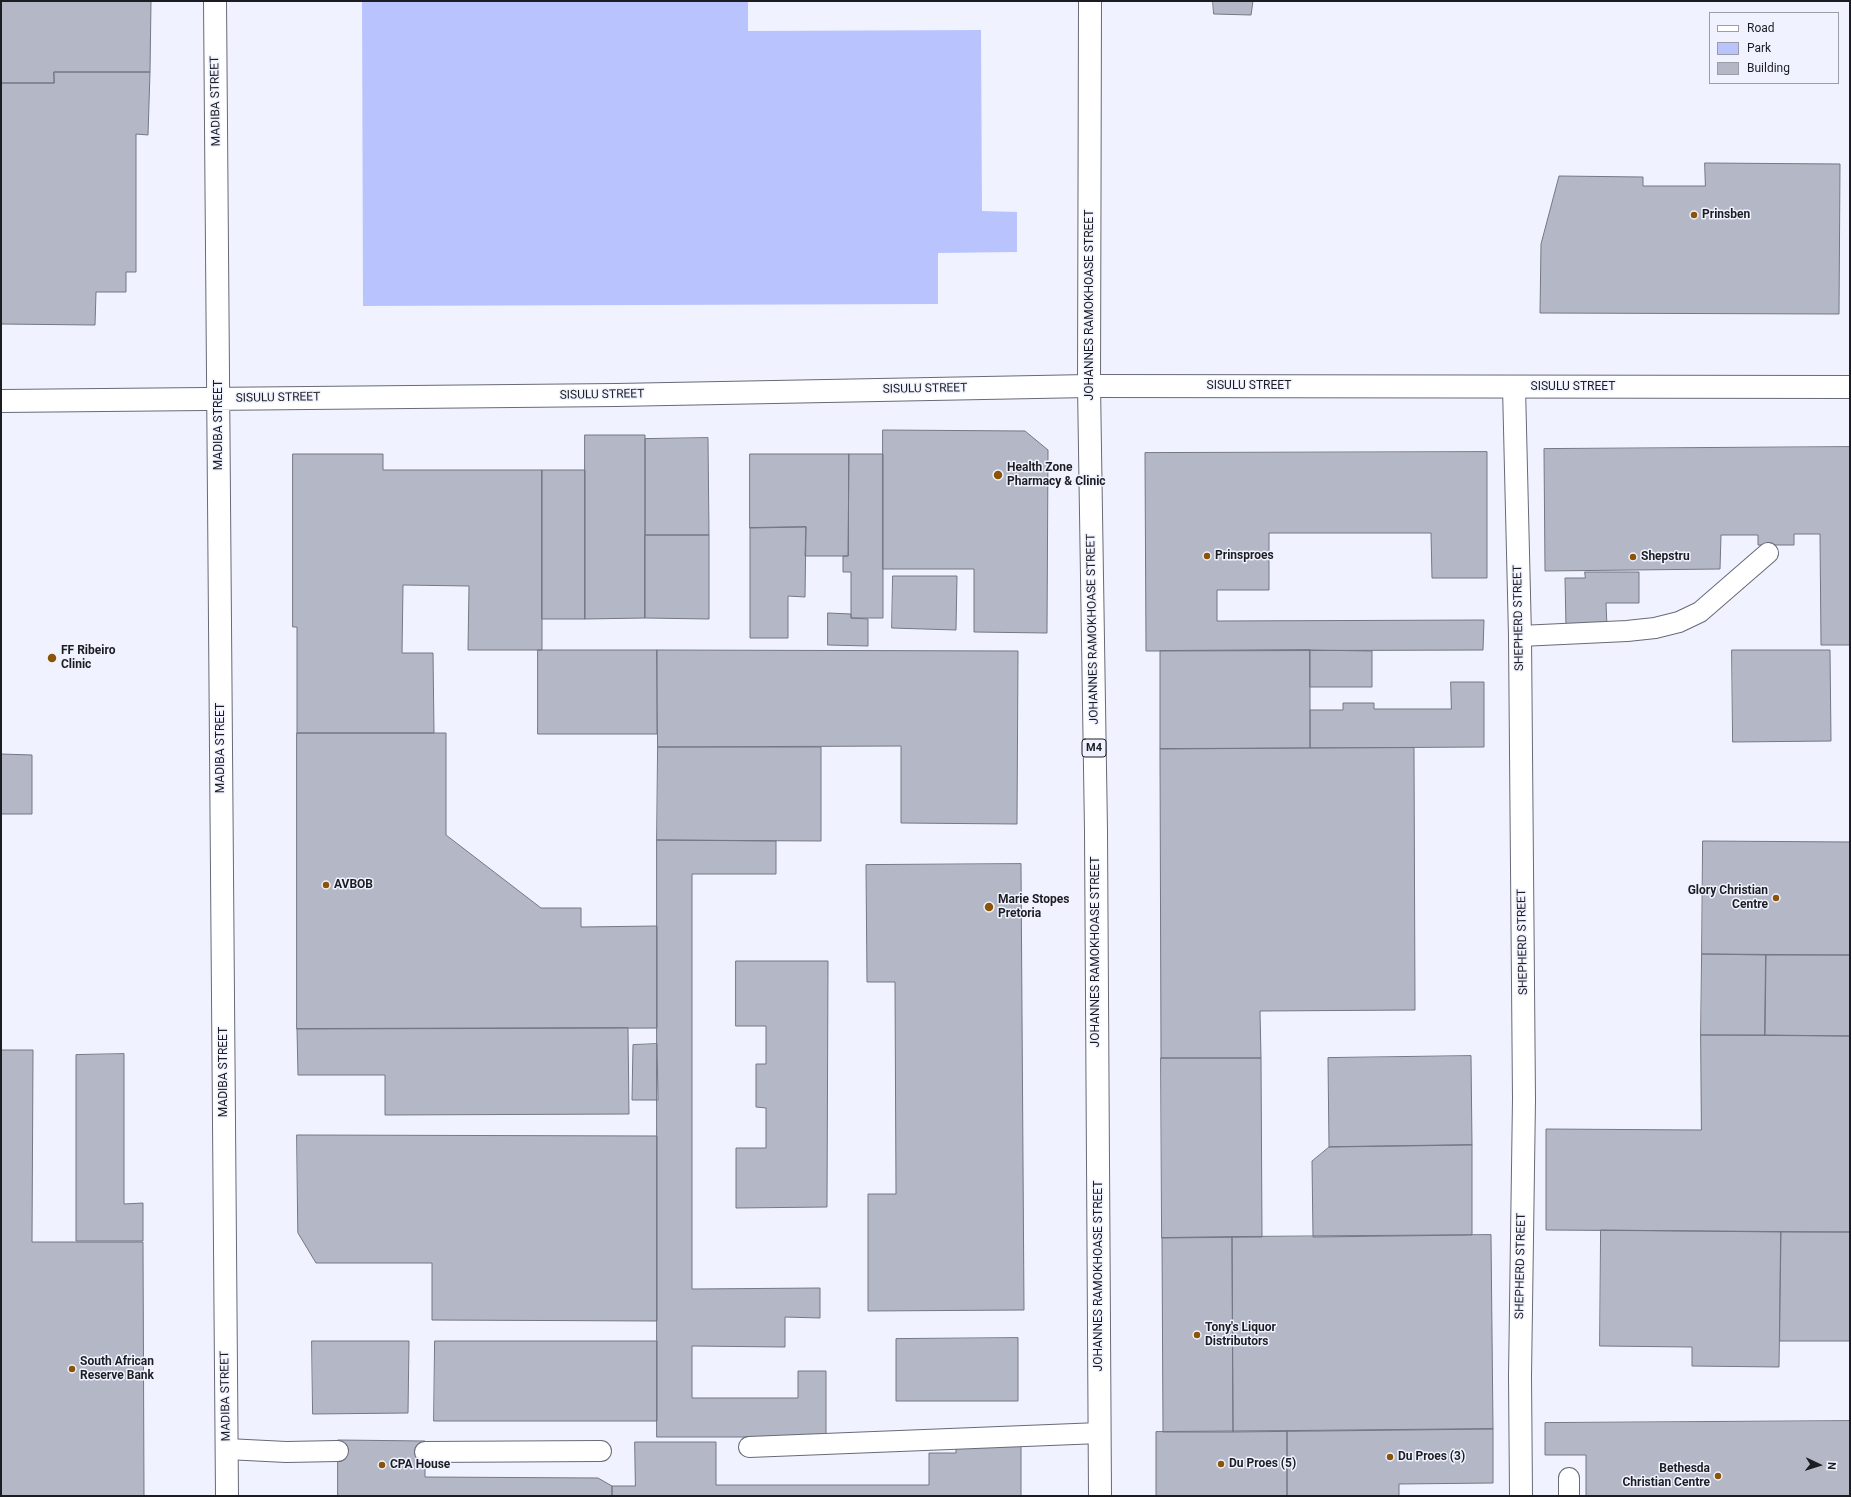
<!DOCTYPE html>
<style>
body{margin:0}
#map{position:relative;width:1851px;height:1497px;overflow:hidden;background:#f0f3ff;font-family:Roboto,sans-serif}
canvas{display:block}
.frame{position:absolute;inset:0;border:2px solid #1c1d22;pointer-events:none}
.legend{position:absolute;left:1709px;top:12px;width:130px;height:72px;box-sizing:border-box;background:#f0f3ff;border:1px solid #9b9da7;margin:0;padding:5px 7px;list-style:none;font-size:12px;color:#1c1d22}
.legend li{display:flex;align-items:center;gap:8px;height:20px}
.legend b{width:20px;border:1px solid #9b9da7}
.north{position:absolute;left:1799px;top:1445px;width:40px;height:40px;-webkit-text-stroke:3px #f0f3ff;paint-order:stroke;rotate:94deg;font-size:11px;font-weight:700;line-height:16px;text-align:center;color:#1c1d22}
.north::after{content:'';display:block;margin:auto;width:14px;height:18px;background:#1c1d22;clip-path:polygon(50% 0,100% 100%,50% 72%,0 100%)}
</style>
<div id="map">
<canvas width="1851" height="1497"></canvas>
<div class="frame"></div>
<ul class="legend">
<li><b style="height:5px;background:#fff"></b>Road</li>
<li><b style="height:11px;background:#b9c4ff"></b>Park</li>
<li><b style="height:11px;background:#b4b7c5"></b>Building</li>
</ul>
<div class="north">N</div>
</div>
<script>
const ctx = document.querySelector('canvas').getContext('2d');
ctx.lineJoin = 'round';
function paint(path, color) {
  ctx.fillStyle = color;
  ctx.fill(path, 'evenodd');
}
function strokePath(path, color, width, dash) {
  ctx.strokeStyle = color;
  ctx.lineWidth = width;
  ctx.lineCap = dash ? 'butt' : 'round';
  ctx.setLineDash(dash || []);
  ctx.stroke(path);
}
function label(font, color, halo, rows, align = 'center') {
  ctx.font = font + ' Roboto,sans-serif';
  ctx.lineWidth = 3;
  ctx.setLineDash([]);
  ctx.textBaseline = 'middle';
  ctx.strokeStyle = halo;
  ctx.fillStyle = color;
  for (const [text, x, y, turn = 0] of rows) {
    ctx.save();
    ctx.translate(x, y);
    ctx.rotate((+turn || 0) * Math.PI / 180);
    ctx.textAlign = isNaN(turn) ? turn : align;
    if (halo) ctx.strokeText(text, 0, 0);
    ctx.fillText(text, 0, 0);
    ctx.restore();
  }
}
const green = new Path2D(`
 M362,1h386v30l233,-1 1,181 35,1v40l-79,1v51l-575,2z`);
const building = new Path2D(`
 M1,1h150l-1,71h-96v11h-53z
 M1213,1h40l-2,14 -37,-1z
 M54,72h96l-2,63 -12,-1v138h-10v20h-30l-1,33 -94,-1v-241h53z
 M1705,163l135,1 -1,150 -299,-1 1,-69 18,-68 84,1v9h62z
 M883,430l142,1 23,19 -1,183 -73,-1v-63h-91z
 M585,435h60v183l-60,1z
 M708,438l1,97h-64v-96z
 M1850,447v198h-29l-1,-111h-26v11h-36v-10h-37l-1,34 -175,2 -1,-122z
 M1487,452v126h-55l-1,-45h-162v57h-52v31l267,-1 -1,30 -337,1 -1,-198z
 M293,454h90v16h159v180h-74l1,-64 -66,-1 -1,68h31l1,80h-137v-106h-4z
 M750,454h99l-1,102h-43l1,-29 -56,1z
 M849,454h34v164h-32v-46h-8v-16h5z
 M542,470h43v149h-43z
 M806,527l-1,70 -17,-1v42h-38v-110z
 M645,535h64v84l-64,-1z
 M1585,572h54v31h-33l1,24h-41l-1,-49h20z
 M893,576h64l-1,54 -64,-2z
 M828,613l23,1v4l17,1v27l-40,-1z
 M538,650h119v84h-119z
 M657,650l361,1 -1,173 -116,-1v-77l-243,1z
 M1310,650v98l-150,1v-98z
 M1310,650l62,1v36h-62z
 M1732,650h98l1,91 -98,1z
 M1451,682h33v65l-174,1v-38h33v-7h31v6h77z
 M297,733h149v102l95,73h40v19l76,-1v102l-360,1z
 M658,747h163v94l-164,-1z
 M1414,748l1,262 -155,1 1,47h-100l-1,-309z
 M1,754l31,1v59h-31z
 M657,840l119,1v33h-84v415l128,-1v30l-35,-1v30l-93,-1v52h106v-27h28v66h-169z
 M1703,841l147,1v113l-148,-1z
 M1021,864l3,446 -156,1v-117h28l-1,-212h-28l-1,-117z
 M1702,954l64,1 -1,80h-64z
 M1766,955h84v81l-85,-1z
 M736,961h92l-1,246 -91,1v-60h30v-40l-10,-1v-43h10v-38h-30z
 M628,1028l1,86 -244,1v-40h-87l-1,-46z
 M1701,1035l149,1v196l-304,-2v-101l155,1z
 M657,1044l1,56h-26l1,-55z
 M1,1050h32l-1,192h111l1,254h-143z
 M124,1054v150l19,-1v38h-67v-186z
 M1471,1056l1,89 -143,2 -1,-89z
 M1161,1058h100l1,179 -100,1z
 M297,1135l360,1v185l-225,-1v-57h-116l-18,-30z
 M1472,1145v90l-159,2 -1,-76 17,-14z
 M1601,1230l180,2 -2,135 -87,-1v-19l-92,-1z
 M1781,1232h69v109h-70z
 M1491,1235l2,194 -260,3 -1,-195z
 M1232,1237l1,195h-70l-1,-194z
 M1018,1338v63h-122v-62z
 M312,1341h97l-1,72 -95,1z
 M435,1341h222v80h-223z
 M1850,1421v75h-264v-41h-41v-32z
 M1493,1429v54l-94,1v12h-112v-65z
 M1287,1431v65h-131v-64z
 M338,1440l87,1v36l173,1 14,8v10h-274z
 M635,1442h81v43h213v-32h27v-11h65v54h-409v-10h23z`);
const service = new Path2D(`
 M1520,636l107,-5 28,-3 24,-6 21,-10 68,-59
 M749,1447l351,-14
 M227,1449l59,3 52,-1
 M425,1452l176,-1
 M1569,1496v-18`);
const minor = new Path2D(`
 M1514,387l6,249 4,463 -4,277 1,120`);
const tertiary = new Path2D(`
 M215,1l12,1495
 M1,401l615,-6 473,-9 761,1`);
const primary = new Path2D(`
 M1090,1l-1,385 7,445 4,665`);
const markers = [
 [1694,215,4,"#8b5408"],
 [998,475,5,"#8b5408"],
 [1207,556,4,"#8b5408"],
 [1633,557,4,"#8b5408"],
 [52,658,5,"#8b5408"],
 [326,885,4,"#8b5408"],
 [1776,898,4,"#8b5408"],
 [989,907,5,"#8b5408"],
 [1197,1335,4,"#8b5408"],
 [72,1369,4,"#8b5408"],
 [1390,1457,4,"#8b5408"],
 [1221,1464,4,"#8b5408"],
 [382,1465,4,"#8b5408"],
 [1718,1476,4,"#8b5408"]
];
const shields = [
 [1094,748,24]
];
const shieldNames = [
 ["M4",1094,748]
];
const streetNames = [
 ["MADIBA STREET",216,101,-91],
 ["JOHANNES RAMOKHOASE STREET",1090,305,-90],
 ["SISULU STREET",1249,386],
 ["SISULU STREET",1573,387],
 ["SISULU STREET",925,389,-1],
 ["SISULU STREET",602,395,-1],
 ["SISULU STREET",278,398,-1],
 ["MADIBA STREET",219,425,-90],
 ["SHEPHERD STREET",1519,618,-91],
 ["JOHANNES RAMOKHOASE STREET",1093,629,-91],
 ["MADIBA STREET",221,748,-90],
 ["SHEPHERD STREET",1523,942,-91],
 ["JOHANNES RAMOKHOASE STREET",1096,952,-90],
 ["MADIBA STREET",224,1072,-90],
 ["SHEPHERD STREET",1521,1266,-89],
 ["JOHANNES RAMOKHOASE STREET",1099,1276,-90],
 ["MADIBA STREET",226,1396,-91]
];
const poiNames = [
 ["Prinsben",1702,215],
 ["Health Zone",1007,468],
 ["Pharmacy & Clinic",1007,482],
 ["Prinsproes",1215,556],
 ["Shepstru",1641,557],
 ["FF Ribeiro",61,651],
 ["Clinic",61,665],
 ["AVBOB",334,885],
 ["Glory Christian",1768,891,"right"],
 ["Centre",1768,905,"right"],
 ["Marie Stopes",998,900],
 ["Pretoria",998,914],
 ["Tony's Liquor",1205,1328],
 ["Distributors",1205,1342],
 ["South African",80,1362],
 ["Reserve Bank",80,1376],
 ["Du Proes (3)",1398,1457],
 ["Du Proes (5)",1229,1464],
 ["CPA House",390,1465],
 ["Bethesda",1710,1469,"right"],
 ["Christian Centre",1710,1483,"right"]
];
paint(green, '#b9c4ff');
paint(building, '#b4b7c5');
strokePath(building, '#747784', 1);
strokePath(service, '#676a77', 22);
strokePath(minor, '#676a77', 24);
strokePath(tertiary, '#676a77', 24);
strokePath(primary, '#676a77', 24);
strokePath(service, '#fff', 20);
strokePath(minor, '#fff', 22);
strokePath(tertiary, '#fff', 22);
strokePath(primary, '#fff', 22);
for (const [x, y, r, color] of markers) {
  const dot = new Path2D();
  dot.arc(x, y, r, 0, 2 * Math.PI);
  ctx.fillStyle = color;
  ctx.fill(dot);
  strokePath(dot, '#f0f3ff', 1.5);
}
for (const [x, y, w] of shields) {
  const box = new Path2D();
  box.roundRect(x - w / 2, y - 9, w, 18, 3);
  ctx.fillStyle = '#f0f3ff';
  ctx.fill(box);
  strokePath(box, '#1c1d22', 1);
}
label('bold 11px', '#1c1d22', null, shieldNames);
label('12px', '#1c1d22', '#f0f3ff', streetNames);
label('bold 12px', '#1c1d22', '#f0f3ff', poiNames, 'left');
</script>
